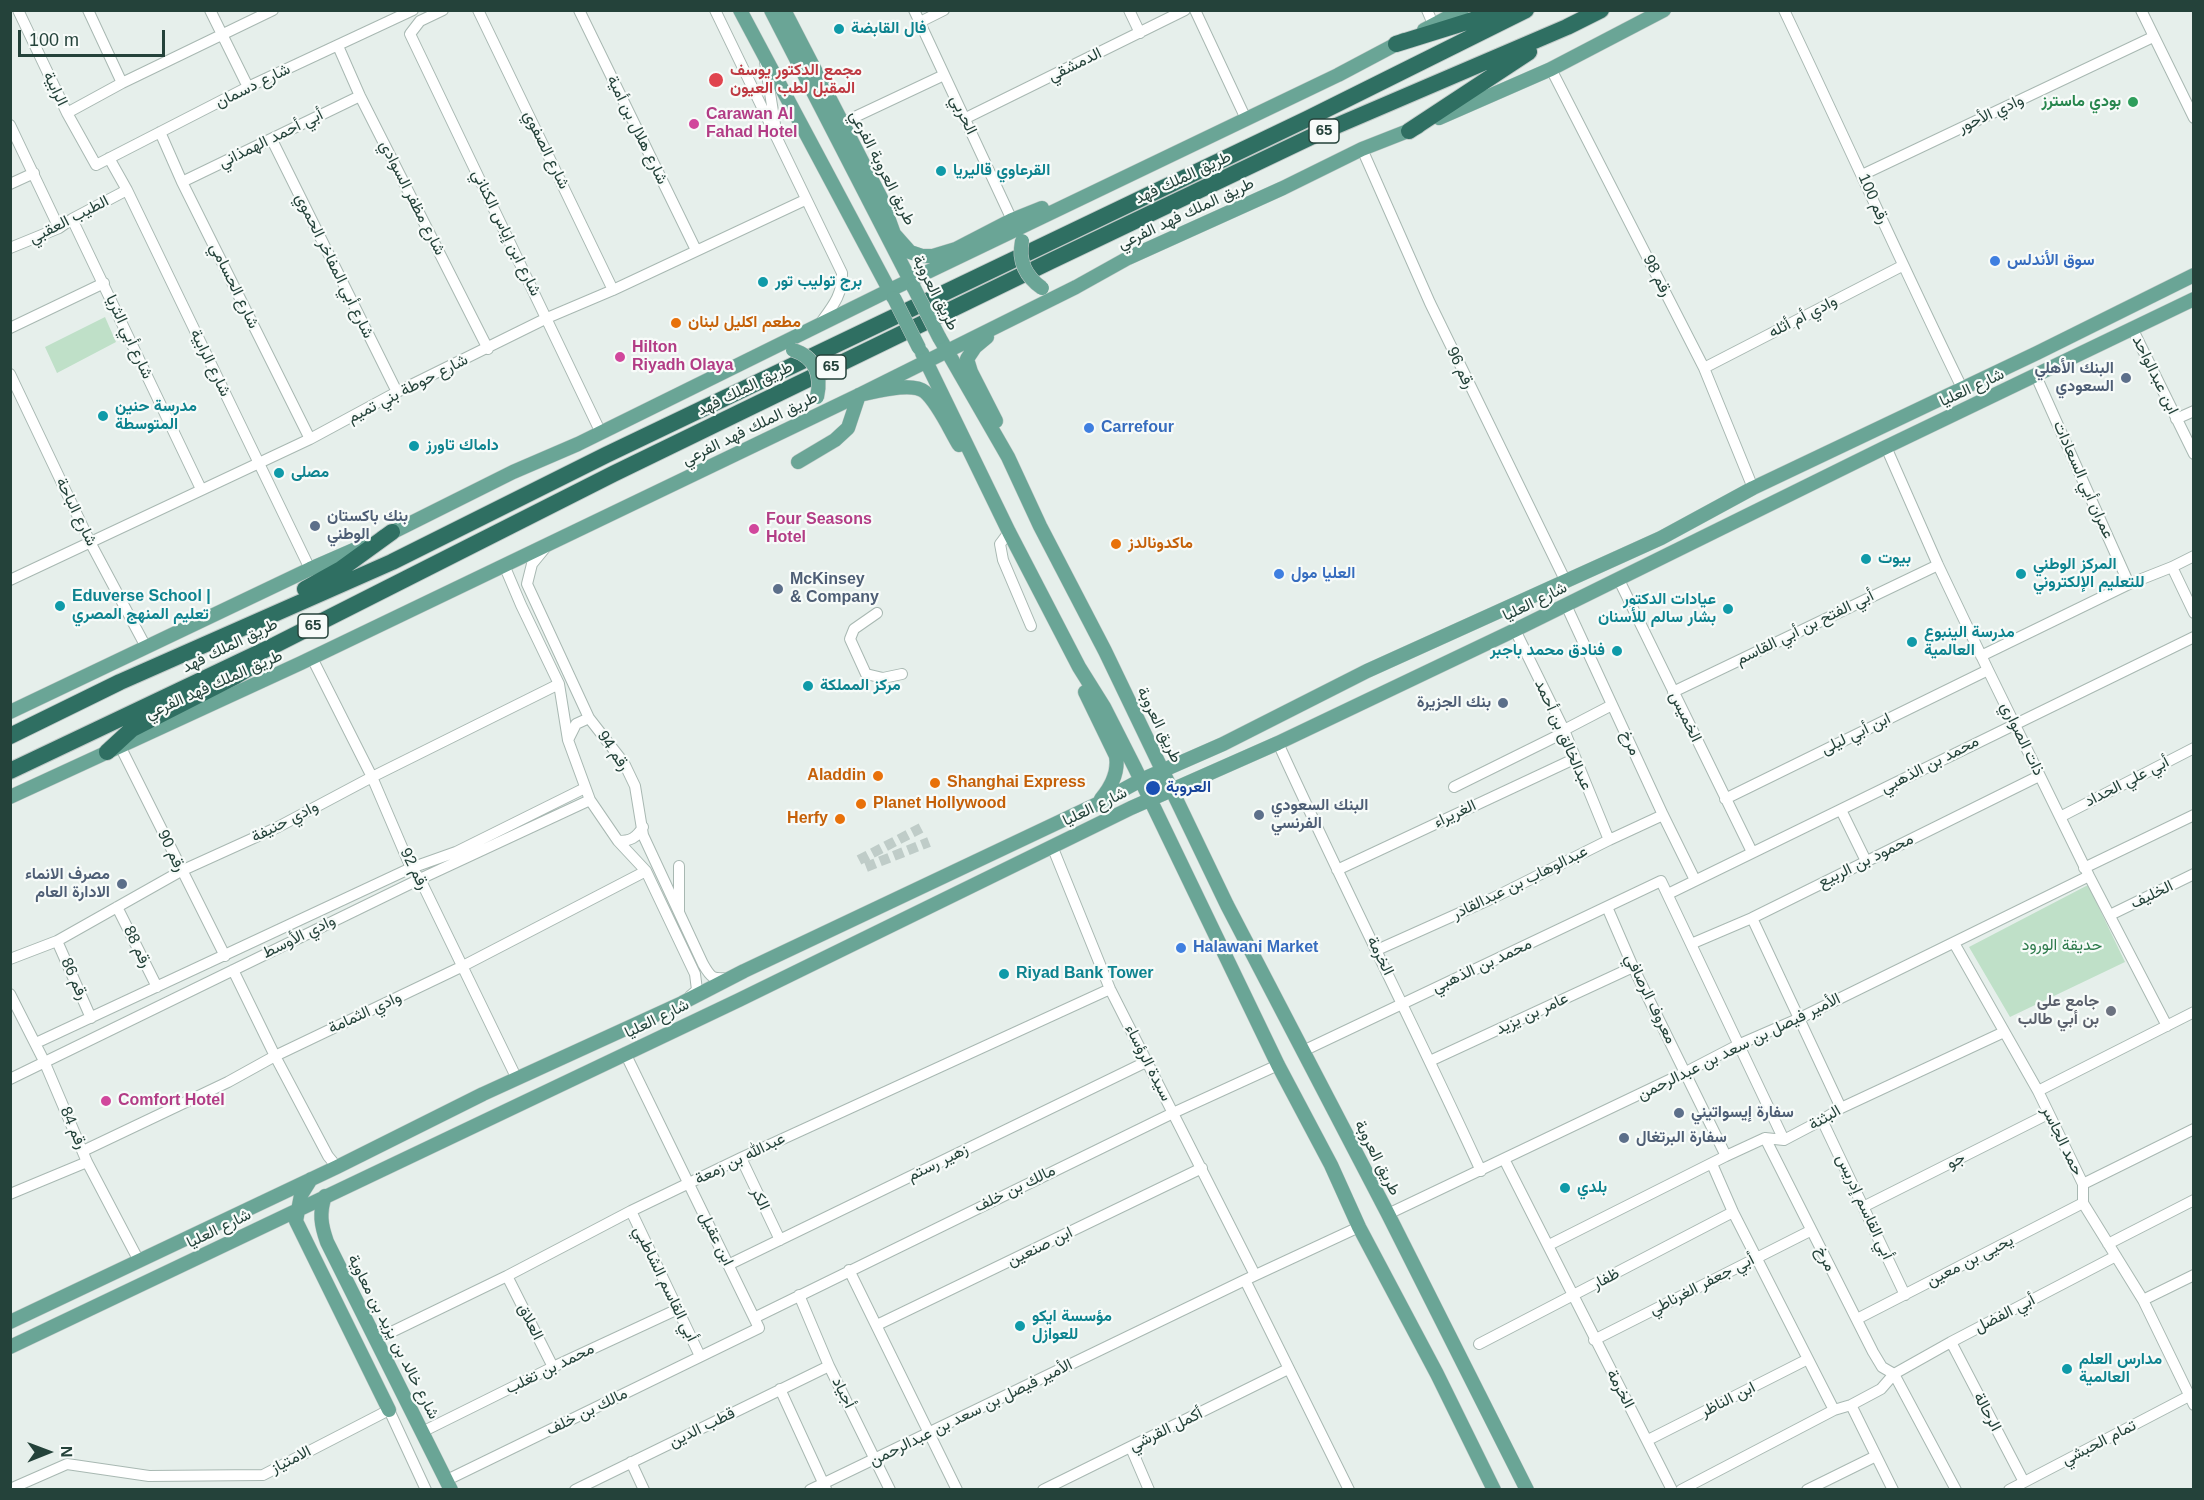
<!DOCTYPE html>
<meta charset="utf-8">
<style>
body{margin:0}
#map{position:relative;width:2204px;height:1500px;overflow:hidden;background:#e6efeb;font-family:Arial,sans-serif}
canvas{display:block}
.frame{position:absolute;inset:0;border:12px solid #24423a;pointer-events:none}
.north{position:absolute;left:18px;top:1422px;width:60px;height:60px;-webkit-text-stroke:4px #f7fbf9;paint-order:stroke;rotate:89deg;font-size:16px;font-weight:700;line-height:24px;text-align:center;color:#24423a}
.north::after{content:'';display:block;margin:auto;width:21px;height:27px;background:#24423a;clip-path:polygon(50% 0,100% 100%,50% 72%,0 100%)}
.scale{position:absolute;left:18px;top:30px;width:147px;height:27px;box-sizing:border-box;border:3px solid #24423a;border-top:0;padding-left:8px;font-size:18px;line-height:21px;white-space:nowrap;color:#24423a;-webkit-text-stroke:4px #f7fbf9;paint-order:stroke}
</style>
<div id="map">
<canvas width="2204" height="1500"></canvas>
<div class="frame"></div>
<div class="north">N</div>
<div class="scale">100 m</div>
</div>
<script>
const ctx = document.querySelector('canvas').getContext('2d');
ctx.lineJoin = 'round';
function paint(path, color) {
  ctx.fillStyle = color;
  ctx.fill(path, 'evenodd');
}
function strokePath(path, color, width, dash) {
  ctx.strokeStyle = color;
  ctx.lineWidth = width;
  ctx.lineCap = dash ? 'butt' : 'round';
  ctx.setLineDash(dash || []);
  ctx.stroke(path);
}
function label(font, color, halo, rows, align = 'center') {
  ctx.font = font + ' Arial,Vazirmatn,sans-serif';
  ctx.lineWidth = 4.5;
  ctx.setLineDash([]);
  ctx.textBaseline = 'middle';
  ctx.strokeStyle = halo;
  ctx.fillStyle = color;
  for (const [text, x, y, turn = 0] of rows) {
    ctx.save();
    ctx.translate(x, y);
    ctx.rotate((+turn || 0) * Math.PI / 180);
    ctx.textAlign = isNaN(turn) ? turn : align;
    if (halo) ctx.strokeText(text, 0, 0);
    ctx.fillText(text, 0, 0);
    ctx.restore();
  }
}
const green = new Path2D(`
 M105,317l11,25 -59,31 -12,-26z
 M2088,885l37,77 -115,55 -41,-70z`);
const minorTunnel = new Path2D(`
 M859,860l62,-32
 M866,867l63,-25`);
const minor = new Path2D(`
 M18,10l49,103 29,52 152,-78 165,-77
 M88,10l34,73
 M210,10l38,77
 M443,10l-23,11 -10,13 191,399
 M478,10l135,280
 M579,10l117,240
 M715,10l127,263c1,22 -10,34 -23,52
 M914,10l98,210
 M1129,10l11,23
 M1195,10l51,109
 M1427,10l6,14
 M1784,10c60,126 117,253 178,378
 M2141,10l53,108
 M920,22l24,-12
 M338,46l22,50 128,253
 M765,62l10,62
 M1551,69l153,299 49,120
 M67,113l55,-30 151,-73
 M966,118l219,-108
 M842,123l102,-48
 M10,125l49,103
 M160,132l22,50 128,257
 M272,140l125,252
 M1362,149l68,154 136,279
 M109,158l18,32 183,379
 M1862,175l291,-138
 M182,182l178,-86
 M10,184l24,-11
 M72,219l129,270
 M10,248l49,-20 13,-9 55,-29
 M10,328l94,-45
 M2132,328l62,126
 M1704,368l198,-102
 M10,374l80,168 56,105
 M2036,376l93,208
 M2176,419l18,-8
 M1886,447l52,118 50,105 101,206 78,150
 M1009,532l-9,12 3,16 28,66
 M546,547l-14,17 -5,20 62,134 35,45 11,23 8,49 60,129c8,14 9,15 25,14
 M504,565l17,40 38,79 9,56 22,60 28,41 28,30 49,103 2,16 -7,6
 M2172,567l22,46
 M10,580l300,-141 87,-47 150,-74 66,-28 192,-90
 M1619,580l133,272
 M1566,605l97,210 32,65
 M877,613l-23,16 -4,10 16,35 17,4 19,-4
 M1515,630l49,100 45,110
 M1981,656l148,-72 43,-17 22,-11
 M312,658l60,119 39,91 9,11 97,200
 M1673,692l265,-127
 M568,740l8,-16 13,-6
 M1278,743c65,143 137,284 203,428
 M120,746l105,210
 M1454,787l105,-52 5,-5 48,-25
 M1725,799l263,-129
 M1841,810l25,51
 M2060,817l134,-69
 M618,841c13,0 18,-3 25,-14
 M1052,846l58,143 145,286
 M2084,868l110,-53
 M1337,870l237,-111
 M1668,894l526,-257
 M117,907l40,80
 M1607,907l26,60 93,189
 M679,912v-46
 M2110,915l84,-41
 M1752,918l89,190
 M57,941l34,77
 M1954,943l84,148 45,93v19l60,97 51,105
 M1691,944l61,-26 287,-142
 M1377,950l116,-52 116,-58 54,-25
 M10,959l47,-18 124,-70 97,-44 94,-50 187,-93
 M233,970l42,86 53,100 9,11
 M10,994l34,67 43,101 52,99
 M36,1043l375,-175 45,-16 129,-64
 M1303,1051l358,-170 123,259
 M1430,1061l203,-94
 M10,1079l410,-200 170,-79
 M2038,1091l156,-79
 M1822,1120l83,175
 M1765,1138l108,214 9,15 12,7 62,116
 M83,1151l145,-69 47,-26 186,-89 185,-96
 M741,1158l39,82
 M1504,1159l168,331
 M1712,1164l21,48 101,198
 M2083,1184l111,-55
 M10,1194l77,-32
 M1863,1207l185,-93
 M631,1211l69,145
 M1388,1214l298,-142 54,-28 60,-26 289,-142
 M2108,1244l86,-44
 M1549,1245l177,-89 39,-18 19,2 38,-20 19,-12 163,-76
 M728,1265l420,-204
 M849,1270l108,220
 M507,1276l46,91
 M1245,1280l104,210
 M799,1295l30,71 61,124
 M2143,1300l51,-25
 M754,1318l419,-205 105,-48
 M1857,1319l226,-116
 M877,1325l325,-157
 M375,1340l132,-64 124,-65 110,-53 369,-169
 M1594,1340l216,-109
 M1951,1342l73,140
 M1479,1344l254,-132
 M780,1389l46,100
 M1851,1405l42,85
 M422,1432l131,-65 125,-58
 M1648,1440l160,-81
 M1131,1448l18,42
 M631,1462l13,28
 M447,1480l312,-152 -134,-275
 M10,1489l57,-25 82,12 114,-1 126,-65 37,80
 M575,1490l254,-124
 M810,1490l435,-210 114,-53
 M1043,1490l245,-121
 M1681,1490l153,-80 17,-5 30,-16 13,-15 57,-32 165,-86
 M1807,1490l69,-34
 M2009,1490l180,-94`);
const major = new Path2D(`
 M740,10l153,287
 M771,10l143,278
 M784,10l97,188 13,36 16,18 12,4h11l23,-7 56,-29 30,-12
 M1424,30l38,-20
 M1439,118l112,-49 113,-59
 M939,337l69,120 32,69 65,125 122,254 161,309 139,276
 M987,337l-12,10 -8,12 4,13 25,49
 M922,353l87,179 70,135 25,40 31,61 143,297 53,100 28,62 78,147 57,116
 M798,462l37,-22 13,-12 11,-33c16,-3 53,-14 66,-3 13,11 25,38 34,53
 M383,537l130,-65 65,-28 312,-154 448,-215 66,-35
 M1085,692l31,64c3,17 -5,31 -15,43
 M10,712l300,-143 55,-24
 M10,797l291,-134 558,-268 217,-108 52,-29 155,-70 79,-39 56,-22
 M311,1179l-10,16 -5,26 93,189
 M325,1196c-6,17 -4,29 2,46l124,248
 M10,1322l327,-155 146,-73 199,-91 62,-32 353,-167 44,-24 82,-36 144,-73 294,-133 92,-50 284,-135 157,-78
 M10,1347l729,-347 392,-192 147,-65 237,-113 371,-183 308,-148`);
const highway = new Path2D(`
 M1396,44l109,-34
 M1409,131l120,-79
 M305,589l36,-20 51,-37
 M10,736l110,-54 272,-120 214,-107 701,-336 219,-109
 M107,752l25,-23 104,-53 13,-8 4,-6
 M10,771l265,-126 338,-171 438,-213 264,-126 252,-108 34,-17`);
const majorBridge = new Path2D(`
 M1022,241c-4,20 4,36 20,47
 M914,288l25,49
 M894,298l25,50
 M793,350c22,7 29,25 24,47`);
const markers = [
 [839,29,6,"#0f9aa8"],
 [716,80,8,"#e0444e"],
 [2133,102,6,"#2e9e5b"],
 [694,124,6,"#d1479c"],
 [941,171,6,"#0f9aa8"],
 [1995,261,6,"#3f7fe0"],
 [763,282,6,"#0f9aa8"],
 [676,323,6,"#e8710a"],
 [620,357,6,"#d1479c"],
 [2126,378,6,"#5c6f8a"],
 [103,416,6,"#0f9aa8"],
 [1089,428,6,"#3f7fe0"],
 [414,446,6,"#0f9aa8"],
 [279,473,6,"#0f9aa8"],
 [315,526,6,"#5c6f8a"],
 [754,529,6,"#d1479c"],
 [1116,544,6,"#e8710a"],
 [1866,559,6,"#0f9aa8"],
 [1279,574,6,"#3f7fe0"],
 [2021,574,6,"#0f9aa8"],
 [778,589,6,"#5c6f8a"],
 [60,606,6,"#0f9aa8"],
 [1728,609,6,"#0f9aa8"],
 [1912,642,6,"#0f9aa8"],
 [1617,651,6,"#0f9aa8"],
 [808,686,6,"#0f9aa8"],
 [1503,703,6,"#5c6f8a"],
 [878,776,6,"#e8710a"],
 [935,783,6,"#e8710a"],
 [1153,788,8,"#1a4fb4"],
 [861,804,6,"#e8710a"],
 [1259,815,6,"#5c6f8a"],
 [840,819,6,"#e8710a"],
 [122,884,6,"#5c6f8a"],
 [1181,948,6,"#3f7fe0"],
 [1004,974,6,"#0f9aa8"],
 [2111,1011,6,"#6b7280"],
 [106,1101,6,"#d1479c"],
 [1679,1113,6,"#5c6f8a"],
 [1624,1138,6,"#5c6f8a"],
 [1565,1188,6,"#0f9aa8"],
 [1020,1326,6,"#0f9aa8"],
 [2067,1369,6,"#0f9aa8"]
];
const shields = [
 [1324,131,30],
 [831,367,30],
 [313,626,30]
];
const shieldNames = [
 ["65",1324,131],
 ["65",831,367],
 ["65",313,626]
];
const cultureNames = [
 ["فال القابضة",851,29],
 ["القرعاوي قاليريا",953,171],
 ["برج توليب تور",775,282],
 ["مدرسة حنين",115,407],
 ["المتوسطة",115,425],
 ["داماك تاورز",426,446],
 ["مصلى",291,473],
 ["بيوت",1878,559],
 ["المركز الوطني",2033,565],
 ["للتعليم الإلكتروني",2033,583],
 ["Eduverse School |",72,597],
 ["تعليم المنهج المصري",72,615],
 ["عيادات الدكتور",1716,600,"right"],
 ["بشار سالم للأسنان",1716,618,"right"],
 ["مدرسة الينبوع",1924,633],
 ["العالمية",1924,651],
 ["فنادق محمد باجبر",1605,651,"right"],
 ["مركز المملكة",820,686],
 ["Riyad Bank Tower",1016,974],
 ["بلدي",1577,1188],
 ["مؤسسة ايكو",1032,1317],
 ["للعوازل",1032,1335],
 ["مدارس العلم",2079,1360],
 ["العالمية",2079,1378]
];
const streetNames = [
 ["الدمشقي",1075,65,-26],
 ["شارع دسمان",253,86,-26],
 ["الرابية",55,89,64],
 ["وادي الأحور",1991,114,-25],
 ["الحربي",963,115,64],
 ["شارع هلال بن أمية",637,130,64],
 ["أبي أحمد الهمذاني",271,139,-26],
 ["شارع الصفوي",546,150,64],
 ["طريق العروبة الفرعي",882,168,63],
 ["طريق الملك فهد",1183,178,-25],
 ["شارع مظفر السوادي",412,198,63],
 ["رقم 100",1873,199,66],
 ["طريق الملك فهد الفرعي",1186,214,-25],
 ["الطيب العقبي",69,220,-27],
 ["شارع ابن إياس الكناني",506,233,64],
 ["شارع أبي المفاخر الحموي",334,266,64],
 ["رقم 98",1657,276,63],
 ["شارع الحسامي",234,286,64],
 ["طريق العروبة",935,293,63],
 ["وادي أم أثله",1803,317,-27],
 ["شارع أبي الثريا",129,337,65],
 ["شارع الرابية",210,363,64],
 ["رقم 96",1460,368,65],
 ["ابن عبدالواحد",2155,375,64],
 ["شارع العليا",1972,388,-25],
 ["شارع حوطة بني تميم",408,389,-27],
 ["طريق الملك فهد",745,389,-26],
 ["طريق الملك فهد الفرعي",750,429,-26],
 ["عمران أبي السعادات",2083,480,66],
 ["شارع الباحة",76,512,64],
 ["شارع العليا",1535,602,-26],
 ["أبي الفتح بن أبي القاسم",1805,628,-26],
 ["طريق الملك فهد",230,646,-26],
 ["طريق الملك فهد الفرعي",214,685,-24],
 ["الخميس",1685,717,64],
 ["طريق العروبة",1159,725,64],
 ["ابن أبي ليلى",1856,734,-26],
 ["عبدالخالق بن أحمد",1563,735,66],
 ["ذات الصواري",2022,739,64],
 ["مرخ",1630,743,65],
 ["رقم 94",613,751,56],
 ["محمد بن الذهبي",1930,765,-27],
 ["أبي علي الحداد",2127,782,-27],
 ["شارع العليا",1095,807,-26],
 ["الغريراء",1455,814,-25],
 ["وادي حنيفة",285,822,-27],
 ["رقم 90",171,851,64],
 ["محمود بن الربيع",1866,861,-26],
 ["رقم 92",414,869,63],
 ["عبدالوهاب بن عبدالقادر",1520,883,-26],
 ["الخليف",2152,895,-26],
 ["وادي الأوسط",299,937,-26],
 ["رقم 88",137,947,64],
 ["الخرمة",1380,956,64],
 ["محمد بن الذهبي",1482,966,-25],
 ["رقم 86",74,979,66],
 ["معروف الرصافي",1650,999,64],
 ["وادي الثمامة",365,1013,-25],
 ["عامر بن يزيد",1532,1014,-25],
 ["شارع العليا",657,1019,-26],
 ["الأمير فيصل بن سعد بن عبدالرحمن",1739,1047,-26],
 ["سيدة الرؤساء",1148,1063,63],
 ["البثنة",1825,1118,-30],
 ["رقم 84",73,1128,67],
 ["حمد الجاسر",2062,1141,64],
 ["طريق العروبة",1377,1158,63],
 ["عبدالله بن زمعة",740,1159,-26],
 ["جو",1956,1161,-27],
 ["زهير رستم",938,1163,-26],
 ["مالك بن خلف",1015,1189,-26],
 ["الكر",760,1199,65],
 ["أبي القاسم إدريس",1864,1207,65],
 ["شارع العليا",219,1229,-26],
 ["ابن عقيل",716,1239,64],
 ["ابن صنعين",1040,1247,-26],
 ["مرخ",1825,1259,62],
 ["يحيى بن معين",1970,1261,-27],
 ["ظفار",1606,1279,-28],
 ["أبي القاسم الشاطبي",665,1284,64],
 ["أبي جعفر الغرناطي",1702,1285,-27],
 ["أبي الفضل",2005,1314,-27],
 ["العلاق",530,1322,63],
 ["شارع خالد بن يزيد بن معاوية",393,1337,63],
 ["محمد بن تغلب",550,1369,-26],
 ["الخرمة",1620,1389,62],
 ["أجياد",843,1393,64],
 ["ابن الناظر",1728,1400,-27],
 ["مالك بن خلف",587,1412,-26],
 ["الرحالة",1987,1412,62],
 ["الأمير فيصل بن سعد بن عبدالرحمن",971,1413,-26],
 ["قطب الدين",702,1428,-26],
 ["أكمل القرشي",1166,1430,-26],
 ["تمام الحبشي",2099,1443,-27],
 ["الامتياز",291,1460,-27]
];
const healthNames = [
 ["مجمع الدكتور يوسف",730,71],
 ["المقبل لطب العيون",730,89]
];
const leisureNames = [
 ["بودي ماسترز",2121,102]
];
const hotelNames = [
 ["Carawan Al",706,115],
 ["Fahad Hotel",706,133],
 ["Hilton",632,348],
 ["Riyadh Olaya",632,366],
 ["Four Seasons",766,520],
 ["Hotel",766,538],
 ["Comfort Hotel",118,1101]
];
const shopNames = [
 ["سوق الأندلس",2007,261],
 ["Carrefour",1101,428],
 ["العليا مول",1291,574],
 ["Halawani Market",1193,948]
];
const foodNames = [
 ["مطعم اكليل لبنان",688,323],
 ["ماكدونالدز",1128,544],
 ["Aladdin",866,776,"right"],
 ["Shanghai Express",947,783],
 ["Planet Hollywood",873,804],
 ["Herfy",828,819,"right"]
];
const serviceNames = [
 ["البنك الأهلي",2114,369,"right"],
 ["السعودي",2114,387,"right"],
 ["بنك باكستان",327,517],
 ["الوطني",327,535],
 ["McKinsey",790,580],
 ["& Company",790,598],
 ["بنك الجزيرة",1491,703,"right"],
 ["البنك السعودي",1271,806],
 ["الفرنسي",1271,824],
 ["مصرف الانماء",110,875,"right"],
 ["الادارة العام",110,893,"right"],
 ["سفارة إيسواتيني",1691,1113],
 ["سفارة البرتغال",1636,1138]
];
const transitNames = [
 ["العروبة",1166,788]
];
const parkNames = [
 ["حديقة الورود",2062,946]
];
const worshipNames = [
 ["جامع علي",2099,1002],
 ["بن أبي طالب",2099,1020]
];
paint(green, '#bfe0c8');
strokePath(minorTunnel, '#bfccc8', 10, [10, 5]);
strokePath(minor, '#a8b8b2', 12);
strokePath(major, '#c2cac8', 15);
strokePath(highway, '#c2cac8', 18);
strokePath(minor, '#fff', 10);
strokePath(major, '#6aa596', 14);
strokePath(highway, '#2f6f62', 16);
strokePath(majorBridge, '#c2cac8', 15, []);
strokePath(majorBridge, '#6aa596', 14);
for (const [x, y, r, color] of markers) {
  const dot = new Path2D();
  dot.arc(x, y, r, 0, 2 * Math.PI);
  ctx.fillStyle = color;
  ctx.fill(dot);
  strokePath(dot, '#f7fbf9', 2);
}
for (const [x, y, w] of shields) {
  const box = new Path2D();
  box.roundRect(x - w / 2, y - 12, w, 24, 4.5);
  ctx.fillStyle = '#f7fbf9';
  ctx.fill(box);
  strokePath(box, '#24423a', 1.5);
}
label('bold 15px', '#24423a', null, shieldNames);
label('bold 16px', '#0d838f', '#f7fbf9', cultureNames, 'left');
label('16px', '#24423a', '#f7fbf9', streetNames);
label('bold 16px', '#be3a42', '#f7fbf9', healthNames, 'left');
label('bold 16px', '#27864d', '#f7fbf9', leisureNames, 'right');
label('bold 16px', '#b23c85', '#f7fbf9', hotelNames, 'left');
label('bold 16px', '#366cbe', '#f7fbf9', shopNames, 'left');
label('bold 16px', '#c56008', '#f7fbf9', foodNames, 'left');
label('bold 16px', '#4e5e75', '#f7fbf9', serviceNames, 'left');
label('bold 16px', '#164399', '#f7fbf9', transitNames, 'left');
label('16px', '#2d7a4b', '#f7fbf9', parkNames);
label('bold 16px', '#5b616d', '#f7fbf9', worshipNames, 'right');
</script>
